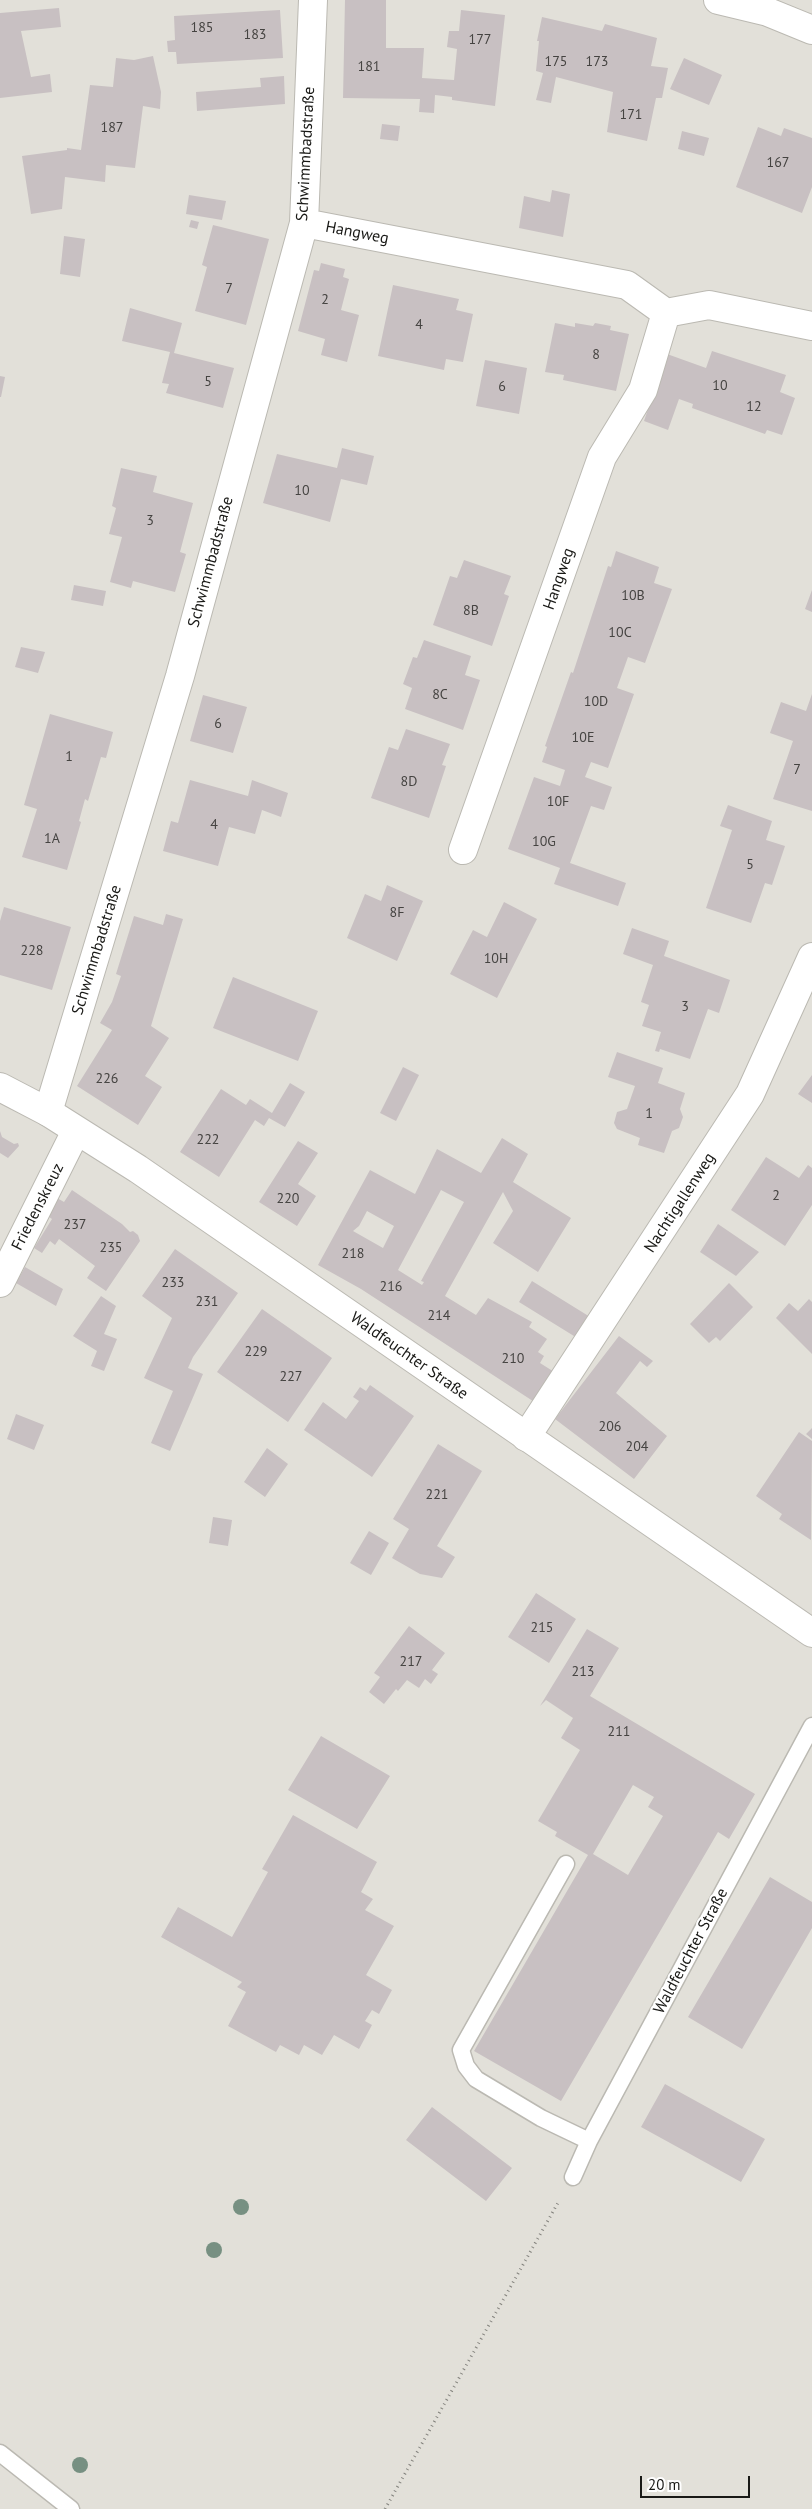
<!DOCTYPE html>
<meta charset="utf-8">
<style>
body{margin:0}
#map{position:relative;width:812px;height:2509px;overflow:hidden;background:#e2e0d9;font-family:"PT Sans",sans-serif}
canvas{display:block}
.scale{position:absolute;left:640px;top:2476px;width:110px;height:22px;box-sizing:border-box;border:2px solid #191916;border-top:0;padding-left:6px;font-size:15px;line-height:18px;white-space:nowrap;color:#191916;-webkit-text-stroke:4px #fff;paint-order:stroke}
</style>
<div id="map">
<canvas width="812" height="2509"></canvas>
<div class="scale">20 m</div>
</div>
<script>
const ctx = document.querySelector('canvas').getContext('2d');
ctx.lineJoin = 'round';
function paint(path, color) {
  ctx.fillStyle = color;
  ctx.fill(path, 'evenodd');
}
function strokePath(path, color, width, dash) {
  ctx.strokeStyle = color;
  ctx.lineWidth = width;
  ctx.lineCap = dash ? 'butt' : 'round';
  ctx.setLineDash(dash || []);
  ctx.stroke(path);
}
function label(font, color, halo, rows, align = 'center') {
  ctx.font = font + ' "PT Sans",sans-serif';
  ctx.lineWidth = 4;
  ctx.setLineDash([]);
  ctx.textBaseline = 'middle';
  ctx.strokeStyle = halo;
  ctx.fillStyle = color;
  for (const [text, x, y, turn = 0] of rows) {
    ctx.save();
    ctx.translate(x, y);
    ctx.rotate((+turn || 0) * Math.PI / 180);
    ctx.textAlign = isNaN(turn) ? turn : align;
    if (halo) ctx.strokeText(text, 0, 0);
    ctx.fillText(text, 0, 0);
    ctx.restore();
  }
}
const building = new Path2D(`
 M345,0h41v48h38l-2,30 32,2 3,-31 -10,-2 2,-16h10l2,-21 44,5 -10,91 -43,-6v-3l-17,-2 -1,18 -15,-1 1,-13 -77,-1z
 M59,8l2,19 -40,4 10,46 19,-3 2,18 -52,6v-85z
 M280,10l3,48 -106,6 -1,-12h-8l-1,-11 8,-1 -1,-24z
 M542,17l60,14 3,-7 52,14 -6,28 17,2 -6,30h-6l-9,43 -40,-9 6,-40 -57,-15 -5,26 -15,-3 7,-27 -7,-2 3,-30h-2z
 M153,56l8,36 -1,17 -17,-3 -8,62 -29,-3 -1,17 -40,-5 -3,32 -31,5 -9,-58 45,-6v-2l14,2 9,-65 23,2 3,-29 18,2z
 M684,58l38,17 -13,30 -39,-16z
 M284,76l1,28 -88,7 -1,-19 65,-5 -1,-9z
 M382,124l18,2 -2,15 -18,-2z
 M758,127l23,9 3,-8 28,10v49l-10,26 -66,-26z
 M682,131l27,7 -5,18 -26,-7z
 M552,190l18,4 -7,43 -44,-9 5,-32 26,6z
 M189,195l37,6 -4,19 -36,-6z
 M191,220l8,2 -2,7 -8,-2z
 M213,225l56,14 -23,86 -51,-14 12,-44 -5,-2z
 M64,236l21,3 -5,38 -20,-3z
 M321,263l24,6 -2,8 6,2 -8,31 18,5 -12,47 -26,-7 4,-16 -27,-8 16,-61 5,1z
 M393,285l66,14 -3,11 17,4 -10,48 -17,-3 -2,11 -66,-14z
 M130,308l52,15 -8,30 60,15 -11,40 -57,-15 3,-9 -7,-1 8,-31 -48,-11z
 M555,323l20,4v-4l18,3 2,-3 16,3 -1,4 19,4 -13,57 -53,-11 1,-5 -19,-3z
 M712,351l74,24 -6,17 15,6 -13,37 -15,-5 -2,4 -73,-26 1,-4 -14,-5 -11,31 -24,-9 23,-67 39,14z
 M485,360l42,8 -8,46 -43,-8z
 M0,376l5,1 -4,20h-1z
 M342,448l32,8 -7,29 -26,-6 -11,43 -67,-19 14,-49 60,14z
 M121,468l36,8 -4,16 40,11 -13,49 6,2 -11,38 -42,-11 -2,7 -21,-6 12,-45 -13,-3 7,-26 -4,-2z
 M616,551l43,16 -5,16 18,6 -27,74 -17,-6 -11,31 17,6 -26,74 -17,-6 -6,15 27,10 -8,23 -13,-4 -21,57 56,20 -8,23 -64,-22 6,-16 -52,-19 26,-72 26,9 5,-16 -23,-8 5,-15 -2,-1 26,-74 2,1 35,-107 3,1z
 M464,560l47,16 -7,18 5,2 -17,50 -59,-21 17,-49 7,2z
 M74,585l32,6 -3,15 -32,-6z
 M812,590v22l-7,-3z
 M424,640l47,16 -6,19 15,5 -17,50 -58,-21 7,-21 -9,-4 10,-27 4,1z
 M21,647l24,5 -7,21 -23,-6z
 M812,694v117l-39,-12 20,-58 -23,-8 11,-31 25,9z
 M203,695l44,12 -14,46 -43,-12z
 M50,714l63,18 -7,26 -5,-1 -13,44 -3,-2 -6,22 2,1 -14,48 -45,-13 15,-48 -13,-4z
 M406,729l44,15 -8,21 4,1 -17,52 -58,-20 18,-51 9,3z
 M190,780l58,16 4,-16 36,13 -7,24 -19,-7 -7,24 -26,-7 -11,39 -55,-15 8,-30 7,2z
 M728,805l44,16 -6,19 19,6 -13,39 -7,-2 -14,40 -45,-15 26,-78 -12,-4z
 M387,885l36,16 -26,60 -50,-23 18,-44 16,7z
 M504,902l33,17 -40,79 -47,-24 23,-44 14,7z
 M4,907l67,20 -19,63 -52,-15v-54z
 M166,914l17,5 -32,107 18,12 -24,38 17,11 -24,38 -61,-39 35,-56 -12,-7 12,-21 9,-26 -5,-2 18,-58 29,9z
 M632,928l37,13 -5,15 66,24 -11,33 -11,-4 -18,50 -30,-10 -1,3 -4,-1 6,-19 -19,-6 7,-21 -8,-3 12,-37 -30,-11z
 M233,977l85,34 -20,50 -85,-33z
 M617,1052l46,16 -5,15 27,10 -5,16 3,8 -4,11 -7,3 -8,22 -26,-8 2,-7 -23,-9 -3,-6 3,-11 10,-3 8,-23 -27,-9z
 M403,1067l16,8 -23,46 -16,-8z
 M812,1075v28l-14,-9z
 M290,1083l15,9 -20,35 -16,-9 -5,8 -9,-6 -36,57 -39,-25 41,-63 25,16 4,-6 22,14z
 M0,1131l2,6 12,7 4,-1 1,3 -11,12 -8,-5z
 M502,1138l26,16 -15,28 58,36 -33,54 -45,-29 20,-32 -10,-19 -58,104 31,19 12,-17 44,24 -3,5 18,12 -9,13 6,4 -4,7 19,12 -20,30 -178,-116 -43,-24 52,-95 45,24 22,-45 44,24zM441,1190l23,12 -43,79 3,1 -2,3 -24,-15zM367,1211l27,15 -11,22 -30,-17 6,-5z
 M298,1141l20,12 -20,31 18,12 -19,30 -38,-24z
 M766,1157l33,21 9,-13 4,3v37l-27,41 -54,-36z
 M72,1190l50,34 8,8 3,-1 5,4 2,6 -34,50 -19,-13 8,-12 -36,-27 -4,6 -5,-4 -8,12 -8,-5 18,-29 -6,-4 11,-17 7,4z
 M718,1224l41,28 -23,24 -36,-24z
 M175,1249l63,44 -45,64 -5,11 15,6 -33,77 -19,-8 22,-52 -29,-13 28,-60 -30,-22z
 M25,1267l38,22 -7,17 -40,-23z
 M532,1281l63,39 -13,21 -63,-39z
 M729,1283l24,24 -33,34 -4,-4 -7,6 -19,-19z
 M101,1296l15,10 -12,28 13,5 -13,32 -13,-5 6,-15 -24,-15z
 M809,1299l3,3v52l-36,-36 13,-15 9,8z
 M262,1309l70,49 -44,64 -71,-50z
 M619,1336l34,25 -6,6 -7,-6 -24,32 51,43 -33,43 -79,-60z
 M370,1385l44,31 -42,61 -68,-47 19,-28 23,17 13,-18 -6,-4 7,-10 6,4z
 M16,1414l28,11 -10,25 -27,-11z
 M812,1428v11l-6,-5z
 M799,1432l13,9 -1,99 -32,-21 3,-5 -26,-18z
 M438,1444l44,27 -45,75 18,11 -13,21 -22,-4 -28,-16 17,-29 -16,-10z
 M267,1448l21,16 -23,33 -21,-15z
 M213,1517l19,3 -4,26 -19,-3z
 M369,1531l20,12 -18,32 -21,-12z
 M536,1593l40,26 -27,44 -41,-26z
 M409,1626l36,27 -13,17 6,4 -7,10 -6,-5 -6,9 -12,-8 -9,11 -2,-2 -12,15 -15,-12 11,-15 -6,-4z
 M587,1629l32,19 -29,48 165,98 -26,45 -11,-7 -157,269 -87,-50 114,-196 -33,-19 2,-4 -19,-11 42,-71 -19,-12 12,-20 -27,-18 -6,6zM633,1785l21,12 -6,10 15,9 -35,59 -35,-21z
 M321,1736l69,40 -33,53 -69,-39z
 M293,1815l84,47 -16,30 12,7 -8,11 29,16 -28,49 26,15 -13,24 -7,-4 -7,11 7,4 -13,24 -25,-14 -12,20 -18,-10 -5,10 -19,-10 -4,7 -48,-26 18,-34 -9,-5 5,-5 -81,-45 17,-30 54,30 36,-65 -6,-3z
 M770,1877l42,25v26l-70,121 -54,-32z
 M665,2084l100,55 -24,43 -100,-55z
 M432,2107l80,61 -26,33 -80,-61z`);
const path = new Path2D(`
 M385,2509l174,-308`);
const lane = new Path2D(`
 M566,1864l-105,186 5,16 10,13 65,39 48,23
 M573,2177l16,-36 223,-415
 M0,2453l71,56`);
const street = new Path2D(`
 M718,0l50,12 44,18
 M304,223l323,62 39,28 43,-8 103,21
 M463,850l139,-393 41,-67 23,-77
 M48,1112l132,-436 124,-453 9,-223
 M0,1283l76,-152
 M526,1437l224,-343 62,-137`);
const secondary = new Path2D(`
 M0,1087l48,25 90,57 674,464`);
const trees = [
 [241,2207],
 [214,2250],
 [80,2465]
];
const numberNames = [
 ["185",202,28],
 ["183",255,35],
 ["177",480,40],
 ["175",556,62],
 ["173",597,62],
 ["181",369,67],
 ["171",631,115],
 ["187",112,128],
 ["167",778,163],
 ["7",229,289],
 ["2",325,300],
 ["4",419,325],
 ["8",596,355],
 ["5",208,382],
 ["10",720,386],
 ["6",502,387],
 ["12",754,407],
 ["10",302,491],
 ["3",150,521],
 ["10B",633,596],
 ["8B",471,611],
 ["10C",620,633],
 ["8C",440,695],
 ["10D",596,702],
 ["6",218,724],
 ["10E",583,738],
 ["1",69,757],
 ["7",797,770],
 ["8D",409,782],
 ["10F",558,802],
 ["4",214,825],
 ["1A",52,839],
 ["10G",544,842],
 ["5",750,865],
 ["8F",397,913],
 ["228",32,951],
 ["10H",496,959],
 ["3",685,1007],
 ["226",107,1079],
 ["1",649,1114],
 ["222",208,1140],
 ["2",776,1196],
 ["220",288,1199],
 ["237",75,1225],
 ["235",111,1248],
 ["218",353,1254],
 ["233",173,1283],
 ["216",391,1287],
 ["231",207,1302],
 ["214",439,1316],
 ["229",256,1352],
 ["210",513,1359],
 ["227",291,1377],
 ["206",610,1427],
 ["204",637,1447],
 ["221",437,1495],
 ["215",542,1628],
 ["217",411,1662],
 ["213",583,1672],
 ["211",619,1732]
];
const streetNames = [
 ["Schwimmbadstraße",306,154,-87],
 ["Hangweg",357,233,11],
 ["Schwimmbadstraße",211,562,-75],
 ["Hangweg",559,579,-71],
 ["Schwimmbadstraße",97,950,-73],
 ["Nachtigallenweg",680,1203,-57],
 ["Friedenskreuz",38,1207,-63],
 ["Waldfeuchter Straße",409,1356,35],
 ["Waldfeuchter Straße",691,1951,-62]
];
paint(building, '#c8c0c2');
strokePath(lane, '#bbb9b2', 19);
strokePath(street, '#bbb9b2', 30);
strokePath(secondary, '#bbb9b2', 30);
strokePath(path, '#84837e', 3, [1, 4]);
strokePath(lane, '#fff', 16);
strokePath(street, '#fff', 28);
strokePath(secondary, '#fff', 28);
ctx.fillStyle = '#779082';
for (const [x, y] of trees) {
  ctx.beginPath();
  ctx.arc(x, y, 8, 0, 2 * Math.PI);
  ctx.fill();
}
label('14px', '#454341', null, numberNames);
label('16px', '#191916', '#fff', streetNames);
</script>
